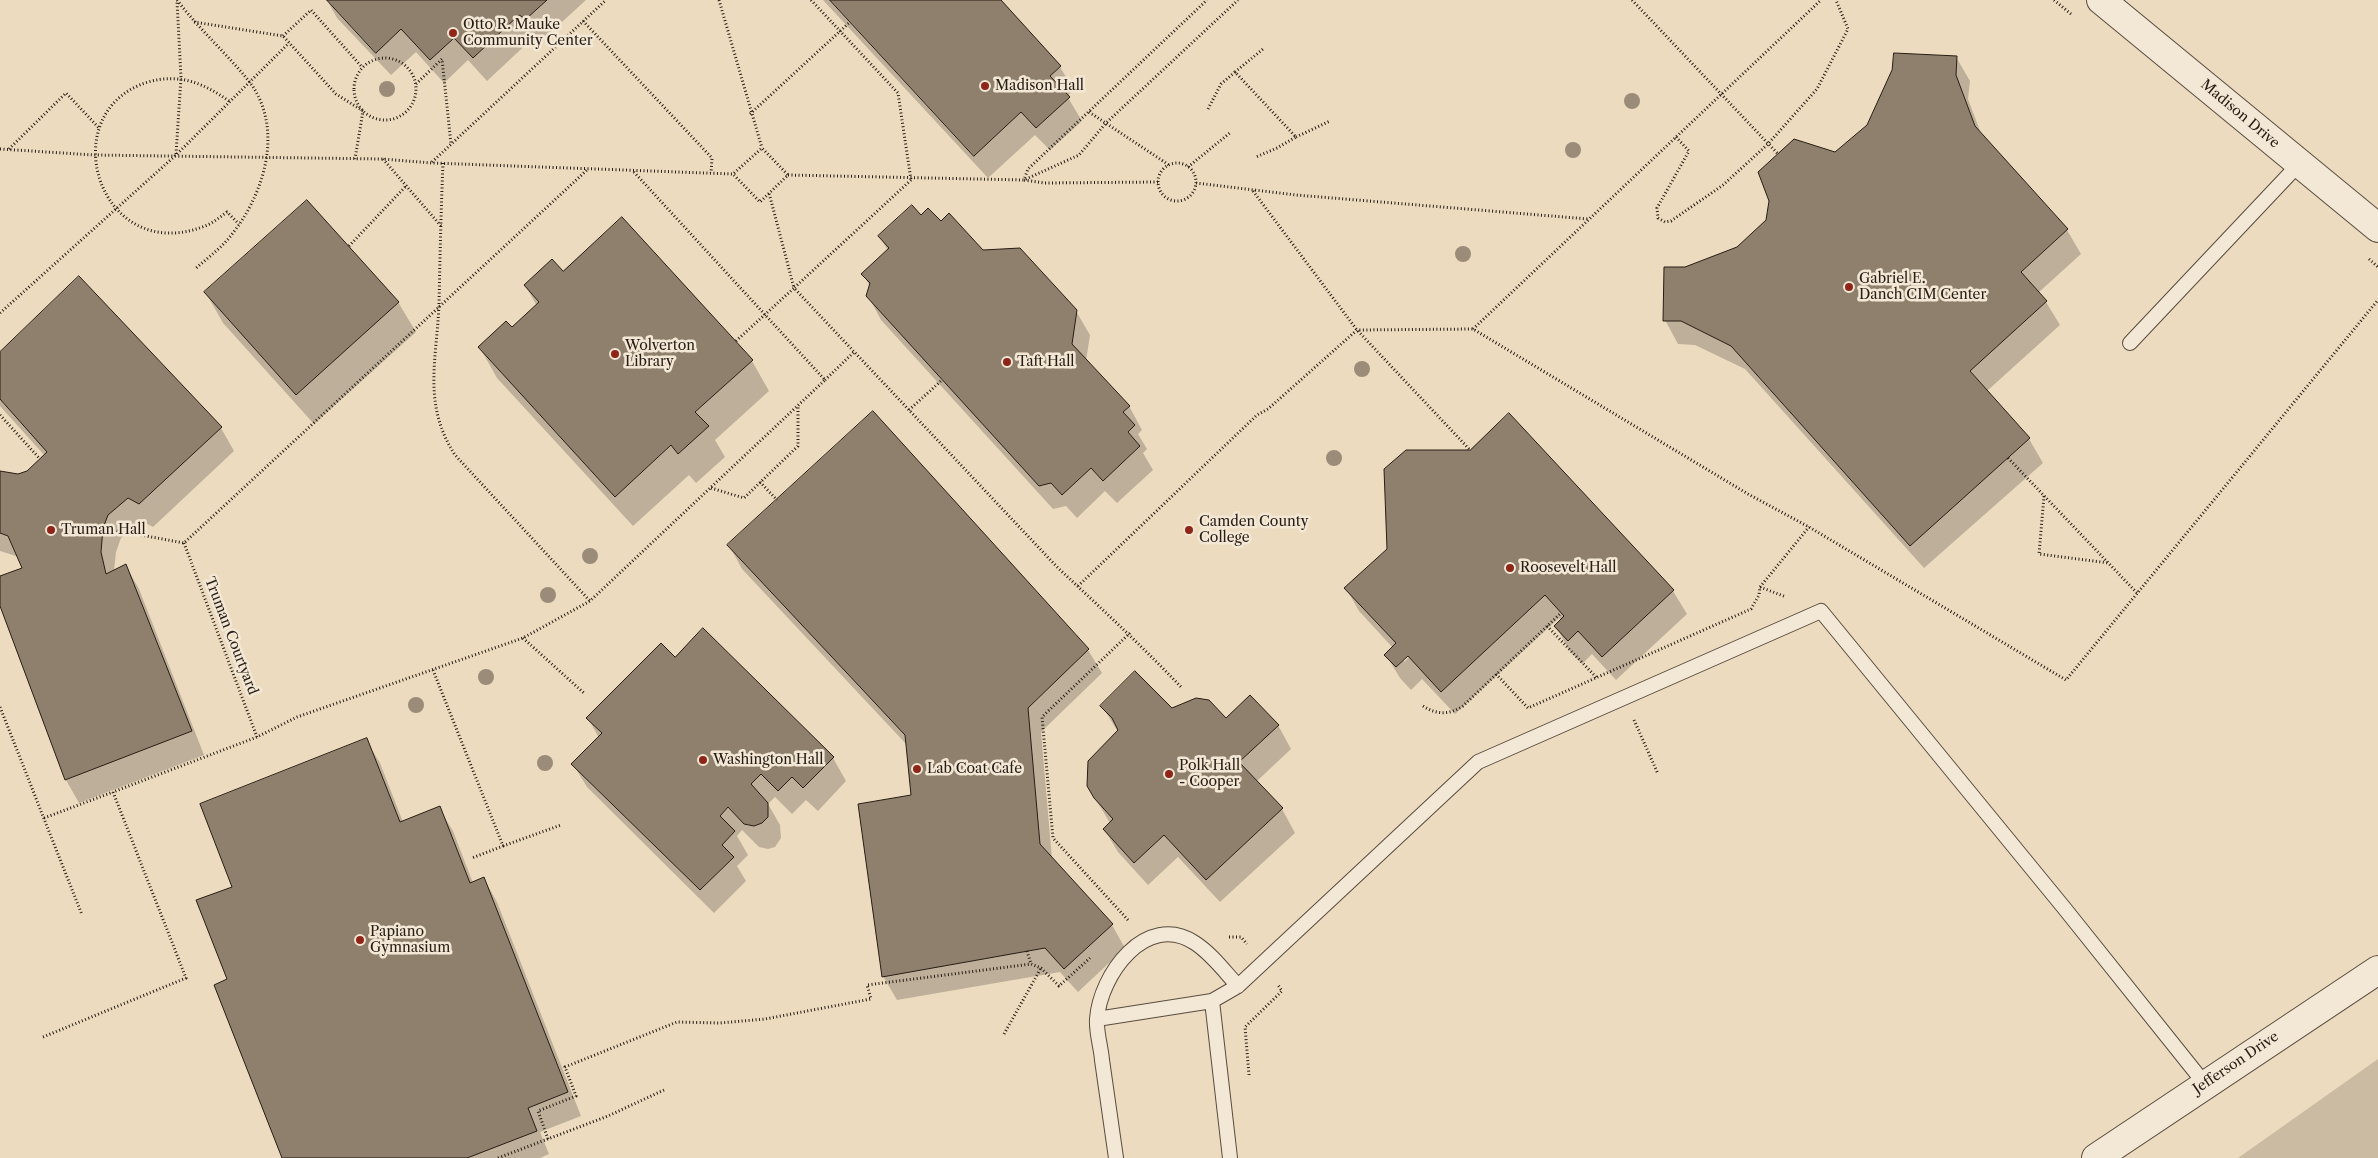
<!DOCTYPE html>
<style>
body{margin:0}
canvas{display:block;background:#ecdbbf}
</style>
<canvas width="2378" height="1158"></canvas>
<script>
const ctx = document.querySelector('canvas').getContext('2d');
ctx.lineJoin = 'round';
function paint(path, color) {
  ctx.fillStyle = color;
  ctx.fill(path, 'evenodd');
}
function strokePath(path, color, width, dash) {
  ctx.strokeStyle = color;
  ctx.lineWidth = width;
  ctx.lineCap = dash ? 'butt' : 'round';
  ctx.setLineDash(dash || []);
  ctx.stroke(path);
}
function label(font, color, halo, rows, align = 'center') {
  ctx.font = font + ' "Libre Caslon Text",serif';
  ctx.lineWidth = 5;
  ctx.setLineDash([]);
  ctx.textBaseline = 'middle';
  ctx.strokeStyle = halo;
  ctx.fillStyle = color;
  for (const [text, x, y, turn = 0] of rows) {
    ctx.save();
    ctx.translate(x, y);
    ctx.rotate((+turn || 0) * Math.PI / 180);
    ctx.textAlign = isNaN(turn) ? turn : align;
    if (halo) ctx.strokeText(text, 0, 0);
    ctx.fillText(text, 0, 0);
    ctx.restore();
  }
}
const green = new Path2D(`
 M2378,1059v99h-140z`);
const shadow = new Path2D(`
 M327,0h259l-46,42 -7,-4 -46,43 -19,-21 -24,23 -28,-31 -25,23 -54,-57z
 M823,0h176l61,67 14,23 -7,6 15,25 -32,29 -15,-15 -47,43z
 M1956,57l14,24 -2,18 14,37 85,94 14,24 -43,39 8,9 14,23 -73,66 42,48 14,24 -119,105 -179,-199 -50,-24 -17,-1 -13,-24 171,-167z
 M921,216l20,7 135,88 14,24 -4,26 43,45 13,24 -4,4 9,15 -4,4 10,17 -36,33 -12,-12 -28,27 -11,-12 -13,3 -172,-189 -13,-24 2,-9 -7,-13 25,-23 -8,-14z
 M563,273l189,88 17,30 -54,49 10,17 -29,26 -7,-8 -56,51 -136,-148 -17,-30 32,-19 25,-23 -12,-21z
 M206,293l192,9 18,30 -102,92 -91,-101z
 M0,354l221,74 13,23 -81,76 -11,-6 -21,17 -5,14 -2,19 12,-5 13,23 65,166 -125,48 -13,-23 -66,-178v-24l24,-9 -5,-12 -19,-6v-79l18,3 9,-3 18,-16 -45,-50z
 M873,413l215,237 14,23 -61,59 11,127 60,66 13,23 -47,44 -18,-20 -163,28 -14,-24 29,-180 -5,-51 -165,-176 -13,-24z
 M1509,415l164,176 14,23 -71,66 -24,-26 -10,10 -13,-14 -13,-24 5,-5 -2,-3 -104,96 -33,-35 -11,11 -11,-12 -14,-23 7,-7 -34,-37 -13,-23 42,-39 83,-97zM1412,651l1,2 -9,9v-4z
 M675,659l158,99 13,23 -28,30 -12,-11 -14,14 -17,-17 -7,7 12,21 1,13 -6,9 -7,2 -9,-2 -17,-17 -5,6 11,19 -11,11 9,15 -32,32 -127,-126 -14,-23 26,-26 -11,-20z
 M1102,706l70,4 53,9 53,6 13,24 -35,33 26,27 13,24 -75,69 -42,-45 -30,28 -30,-33 -14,-23 6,-6 -15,-25 23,-66z
 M366,740l14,23 23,59 36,-14 14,23 20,52 11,-4 13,23 84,214 -41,16 9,22 -9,4h-257l-54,-178 5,-92z`);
const building = new Path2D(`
 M327,0h220l-21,19 -7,-4 -46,43 -19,-20 -24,22 -29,-31 -25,24z
 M830,0h171l60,66 -11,10 20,21 -34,31 -15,-16 -47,44z
 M1894,53l63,3 -1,19 19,51 93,103 -47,43 26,29 -77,70 60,67 -120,108 -179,-200 -50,-25h-18l1,-54h21l52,-20 29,-27 3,-19 -11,-29 36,-33 41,13 32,-27 25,-55z
 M307,200l92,102 -103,93 -92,-103z
 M912,205l9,10 7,-7 13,13 8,-8 34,37 37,-2 57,62 -5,34 58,62 -7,6 12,13 -7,7 12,14 -37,35 -12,-13 -29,27 -11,-12 -12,3 -173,-190 4,-13 -9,-9 28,-26 -11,-12z
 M622,217l131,143 -58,52 14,14 -31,28 -7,-9 -56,52 -137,-150 28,-26 6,6 27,-25 -15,-17 28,-26 11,12z
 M79,276l143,151 -83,77 -11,-6 -20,17 -5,13 -2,24 5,22 20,-10 66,167 -127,49 -65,-174v-30l22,-8 -14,-32 -8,-3v-62l18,3 9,-3 20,-19 -47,-53v-47z
 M873,411l216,238 -61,59 12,136 73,80 -49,45 -19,-21 -163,29 -24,-173 53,-9 -6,-60 -178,-190z
 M1509,413l165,177 -72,67 -24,-26 -10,10 -14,-15 10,-10 -19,-21 -104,97 -33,-36 -12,11 -12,-12 12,-12 -52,-55 43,-39 -3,-80 22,-19h64z
 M703,628l131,129 -31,31 -11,-11 -14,14 -17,-17 -10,10 17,19v14l-6,6 -8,3 -10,-2 -16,-17 -8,9 15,15 -13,14 12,12 -34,33 -129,-126 31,-31 -16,-15 75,-75 14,14z
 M1135,671l37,37 24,-10 13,2 17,18 24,-23 29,30 -40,37 44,46 -77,72 -42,-45 -30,28 -31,-34 10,-10 -19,-21 -7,-12 1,-25 30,-31 -6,-12 -12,-12z
 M367,738l33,84 40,-16 30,77 14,-6 84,215 -40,16 9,23 -70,27h-185l-68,-173 13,-6 -31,-79 36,-13 -32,-83z`);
const path = new Path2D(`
 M177,0c22,29 49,53 71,80 38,48 16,116 -19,158 -10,12 -23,21 -34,31
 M719,0l43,148
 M811,0l87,93 13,87
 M1632,0l146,154
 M2054,0l17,14
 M583,21l129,137 -1,15
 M194,22l89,14 53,58 27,17 -8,48
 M283,36l28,-26 51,57
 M354 89a31 31 0 1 1 62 0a31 31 0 1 1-62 0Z
 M1235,72l28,-23
 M416,84l26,-25 9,85
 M229,101c-26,-18 -49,-28 -81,-19 -97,30 -49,186 57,144 8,-3 15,-9 22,-14l12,12
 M1208,109l13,-25 14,-12 61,65 -19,11 -21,9
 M1089,112l80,53
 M750,114l100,-92
 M1296,137l34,-16
 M1676,137l13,14 -32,57 1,10 7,4 6,-1 52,-36 45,-41 49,-55 31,-60 -12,-29
 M0,149l94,6 288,4 50,4 301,11 29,-26 26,27 -28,27 -27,-28
 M9,149l57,-56 33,35
 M176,154l5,-76 -4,-77
 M383,159l58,67
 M432,162l174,-162
 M443,163c-2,47 -3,94 -4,141 -2,55 -17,100 16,151l135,146
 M1158 182a19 19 0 1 1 38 0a19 19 0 1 1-38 0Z
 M1188,167l43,-35
 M788,175l236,5 55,-25 27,-32 132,-123
 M911,180l-117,108 264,280c42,39 84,78 124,120
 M1158,182l-113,1 -21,-3 4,-11 179,-169
 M1196,183l100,12 292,24
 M1253,191l104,139 113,120
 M349,246l58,-61
 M2369,259l9,8
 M0,313l176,-158 113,-112
 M1473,329l348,-329
 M736,341l58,-53 -25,-95
 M825,380l29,-28
 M909,410l33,-30
 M0,415l40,44
 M2008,458l130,136
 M760,482l17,18
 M711,488l33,10 54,-52v-41
 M2044,496l-5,58 70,9
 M103,528l81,15 403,-373
 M184,543l73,194
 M1078,586l179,-171 11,-6 89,-79 116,-1 275,165 61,33 257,153 312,-380
 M1760,587l49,-60
 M1547,626l50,52
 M523,638l62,56
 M433,670l70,176 -31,12
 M1496,674l32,34 223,-99 8,-14 1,-8 26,10
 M1423,706c14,9 26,9 40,0l98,-93
 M0,707l82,208
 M1634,720l24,54
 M44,818l69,-26
 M503,846l58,-21
 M1128,920l-75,-82 -11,-121 88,-84
 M1229,937h12l6,7
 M1027,951l4,13
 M1004,1034l37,-66
 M43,1037l143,-59 -73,-186 144,-55 40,-20 226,-79 67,-37 235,-221 -192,-209
 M1249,1075l-4,-48 37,-36 -4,-6
 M548,1139l-10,-28 38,-15 -11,-29 112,-45 43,1 45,-4 106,-20 -4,-14 164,-21 10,4 18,18 31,-28
 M498,1158l110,-42 56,-26`);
const lane = new Path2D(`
 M2130,343l169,-179
 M1212,1001l18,157
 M1097,1019l115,-18 26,-15 240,-224 343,-151 244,298 140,175
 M1116,1158c-5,-33 -9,-65 -14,-98 -1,-13 -6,-28 -5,-41 3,-44 49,-108 98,-76 17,11 30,29 43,43`);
const street = new Path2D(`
 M2101,0l277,228
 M2096,1158l282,-188`);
const trees = [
 [387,89],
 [1632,101],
 [1573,150],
 [1463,254],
 [1362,369],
 [1334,458],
 [590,556],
 [548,595],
 [486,677],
 [416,705],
 [545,763]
];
const markers = [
 [453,33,5,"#8f2418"],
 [985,86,5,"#8f2418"],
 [1849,287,5,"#8f2418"],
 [615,354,5,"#8f2418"],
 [1007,362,5,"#8f2418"],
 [51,530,5,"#8f2418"],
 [1189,530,5,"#8f2418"],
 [1510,568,5,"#8f2418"],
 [703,760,5,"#8f2418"],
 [917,769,5,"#8f2418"],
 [1169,774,5,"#8f2418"],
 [360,940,5,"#8f2418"]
];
const poiNames = [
 ["Otto R. Mauke",463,25],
 ["Community Center",463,41],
 ["Madison Hall",995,86],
 ["Gabriel E.",1859,279],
 ["Danch CIM Center",1859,295],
 ["Wolverton",625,346],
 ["Library",625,362],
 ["Taft Hall",1017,362],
 ["Camden County",1199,522],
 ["College",1199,538],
 ["Truman Hall",61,530],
 ["Roosevelt Hall",1520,568],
 ["Washington Hall",713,760],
 ["Polk Hall",1179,766],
 ["- Cooper",1179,782],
 ["Lab Coat Cafe",927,769],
 ["Papiano",370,932],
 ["Gymnasium",370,948]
];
const streetNames = [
 ["Madison Drive",2240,114,40],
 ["Truman Courtyard",231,636,69],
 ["Jefferson Drive",2236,1063,-34]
];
paint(green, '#cbbba2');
paint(shadow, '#0003');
paint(building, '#8e806d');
strokePath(building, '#281d15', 1);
strokePath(lane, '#594c40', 16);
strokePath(street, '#594c40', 30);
strokePath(path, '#281d15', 3, [1, 2.5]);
strokePath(lane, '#f3e8d5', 14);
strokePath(street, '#f3e8d5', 28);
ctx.fillStyle = '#9b8c79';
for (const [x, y] of trees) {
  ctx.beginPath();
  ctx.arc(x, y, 8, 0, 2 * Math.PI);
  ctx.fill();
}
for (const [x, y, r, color] of markers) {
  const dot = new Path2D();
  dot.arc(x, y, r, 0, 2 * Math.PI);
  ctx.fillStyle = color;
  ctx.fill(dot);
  strokePath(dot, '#f3e8d5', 2);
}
label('14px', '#281d15', '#f3e8d5', poiNames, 'left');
label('14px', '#281d15', '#f3e8d5', streetNames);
</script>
